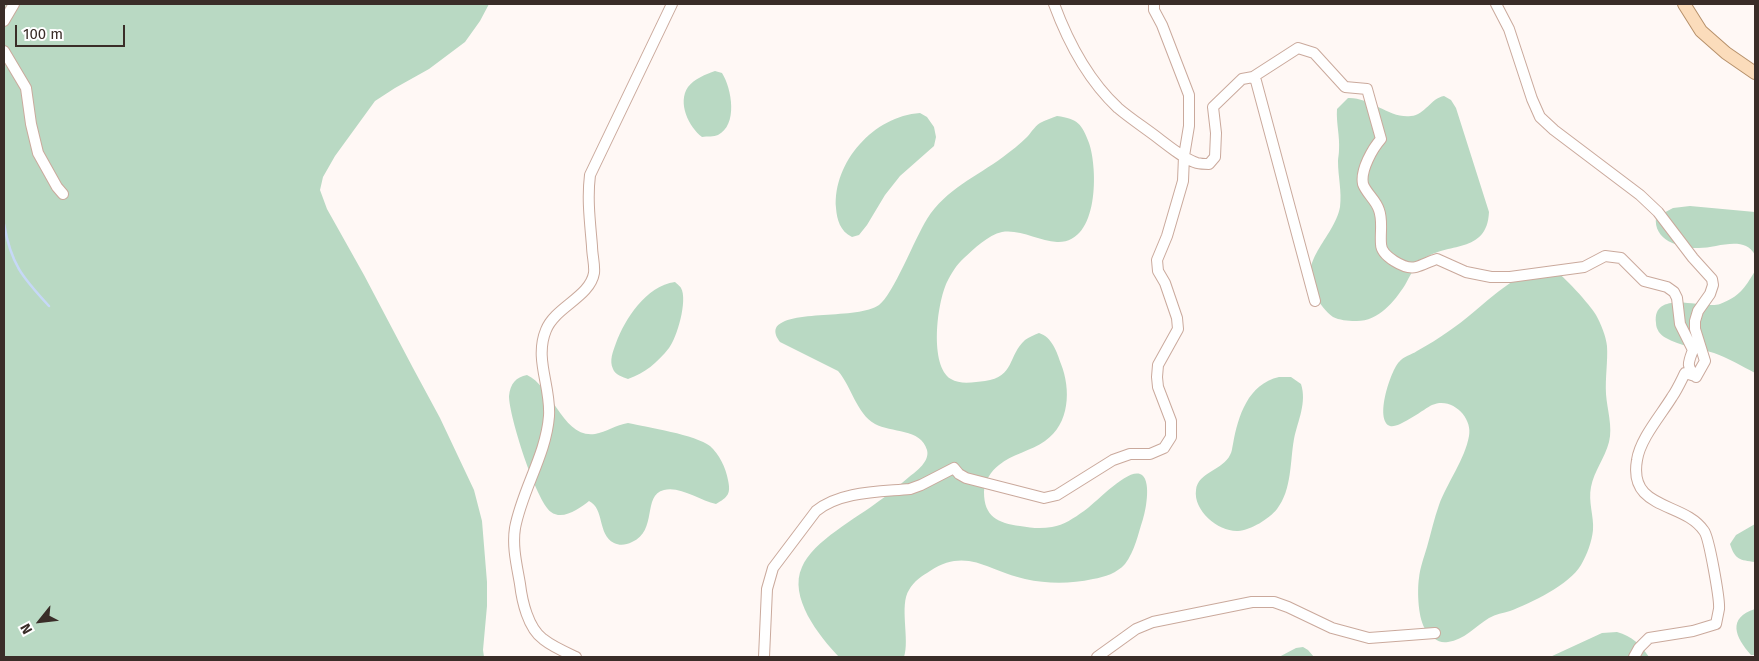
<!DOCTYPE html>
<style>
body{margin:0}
#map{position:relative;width:1759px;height:661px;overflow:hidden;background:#fff8f5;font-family:"Fira Sans",sans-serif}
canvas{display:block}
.frame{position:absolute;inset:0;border:5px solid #3a2d28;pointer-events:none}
.north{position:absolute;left:15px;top:596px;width:50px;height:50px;-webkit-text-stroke:4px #fff;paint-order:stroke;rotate:241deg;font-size:14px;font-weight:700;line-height:20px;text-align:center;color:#3a2d28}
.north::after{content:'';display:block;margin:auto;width:18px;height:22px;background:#3a2d28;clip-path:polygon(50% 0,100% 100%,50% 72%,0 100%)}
.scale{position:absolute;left:15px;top:25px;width:110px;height:22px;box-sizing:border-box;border:2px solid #3a2d28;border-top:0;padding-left:6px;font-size:15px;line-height:18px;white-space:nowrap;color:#3a2d28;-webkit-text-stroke:4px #fff;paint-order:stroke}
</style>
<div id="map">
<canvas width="1759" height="661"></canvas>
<div class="frame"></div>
<div class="north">N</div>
<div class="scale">100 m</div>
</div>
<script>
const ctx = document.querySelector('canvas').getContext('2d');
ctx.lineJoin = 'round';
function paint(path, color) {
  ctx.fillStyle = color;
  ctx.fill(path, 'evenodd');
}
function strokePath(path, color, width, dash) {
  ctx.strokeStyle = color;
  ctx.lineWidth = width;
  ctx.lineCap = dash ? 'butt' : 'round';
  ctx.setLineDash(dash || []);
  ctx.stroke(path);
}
const green = new Path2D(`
 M4,4h485l-9,17 -15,21 -36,27 -34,19 -20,13 -40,55 -12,21 -3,13 7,19 37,66 49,93 27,50 34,72 8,31 5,61v24l-4,44 1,7h-480z
 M715,71l7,2c10,16 16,52 -4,62 -4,2 -11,1 -16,2 -13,-10 -25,-34 -14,-50 6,-8 18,-13 27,-16z
 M1444,96l7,4 5,8 33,104c-2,43 -42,29 -67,48 -8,7 -12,16 -17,25 -11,17 -27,37 -50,36 -7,0 -16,-1 -22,-4 -7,-5 -13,-13 -17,-20 -21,-36 18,-58 24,-90 2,-16 -2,-30 -2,-46 0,-3 1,-7 1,-11 1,-14 -3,-27 -2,-41l11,-11c22,-1 42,21 63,18 14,-1 20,-18 33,-20z
 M920,113l7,4 7,10 2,10 -2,9 -34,30 -15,19 -18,30 -8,10 -7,2c-12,-6 -15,-17 -16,-29 -3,-46 38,-92 84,-95z
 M1057,116c21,3 25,8 32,27 9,26 10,101 -32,99 -18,-1 -37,-13 -55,-10 -14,3 -28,17 -38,26 -7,6 -13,16 -17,24 -10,21 -18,84 4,97 9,6 24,3 34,2 30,-4 23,-26 40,-41 4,-3 9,-5 14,-7 13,4 18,19 22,31 10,25 9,60 -16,77 -14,10 -33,13 -46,24 -8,6 -15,17 -15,27 0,25 14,31 36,34 11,2 21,3 32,1 12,-2 22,-9 32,-16 11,-7 42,-42 56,-37 12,4 6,36 3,45 -5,15 -8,32 -18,45 -8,9 -20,13 -32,15 -23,5 -45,5 -68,0 -37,-8 -58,-32 -95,-8 -8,5 -16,10 -21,19 -10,15 1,50 -5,67h-65c-20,-21 -51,-60 -37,-90 11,-26 55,-49 77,-66 11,-7 20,-16 30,-24 8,-6 21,-16 18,-27 -6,-22 -36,-17 -52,-26 -19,-11 -23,-37 -37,-53l-58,-29c-3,-4 -6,-9 -4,-14 11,-19 82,-8 103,-23 14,-10 36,-67 48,-86 19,-30 49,-42 76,-62 8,-6 17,-13 24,-20 4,-4 7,-10 13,-14 5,-3 12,-5 17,-7z
 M1690,206l65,6v43c-11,-21 -40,-6 -58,-7 -18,0 -44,-8 -41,-31l17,-9z
 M1541,268c4,0 8,-1 11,1 10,4 39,37 44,46 5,9 10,21 11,31 1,15 -2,32 -1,48 1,15 7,33 3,48 -4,16 -15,29 -18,45 -3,15 3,29 2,43 -1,11 -6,25 -12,35 -12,20 -50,38 -71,46 -7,2 -14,3 -21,7 -13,8 -25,22 -41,24 -10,2 -16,-5 -22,-12 -8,-10 -9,-39 -7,-52 1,-10 5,-21 8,-31 4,-14 7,-28 12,-42 8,-22 26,-46 30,-69 4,-18 -17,-40 -37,-31 -8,4 -34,24 -42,21 -16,-6 1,-56 9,-64 5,-6 12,-7 18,-11 11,-6 22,-13 32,-20 33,-22 54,-51 92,-63z
 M1755,271v102c-13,-7 -27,-15 -41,-20 -16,-5 -34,-7 -48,-15 -6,-3 -10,-9 -10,-15 -4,-35 49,-13 64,-19 20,-8 24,-15 35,-33z
 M675,282c1,1 6,5 6,6 7,12 -4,50 -12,60 -12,15 -24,25 -41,31 -5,-2 -13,-4 -15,-10 -4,-9 0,-17 3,-26 9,-24 30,-57 59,-61z
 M527,375c25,11 36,64 68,59 11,-2 21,-9 33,-11 19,4 68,12 82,23 9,8 16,22 18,34 3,14 0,17 -12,24 -16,-3 -35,-18 -52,-14 -22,5 -6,41 -32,52 -6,3 -12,4 -18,1 -17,-9 -9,-34 -25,-42 -9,7 -26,20 -38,11 -15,-11 -42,-96 -42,-116 1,-12 7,-19 18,-21z
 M1279,377h12l10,7c6,19 -3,36 -7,55 -4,22 -2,51 -17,70 -8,10 -26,21 -39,22 -19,1 -45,-20 -42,-41 2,-18 27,-20 34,-35 2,-3 2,-7 3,-11 5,-28 15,-60 46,-67z
 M1755,524v38c-15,-2 -20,-2 -25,-18l6,-9z
 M1755,609v46h-4c-16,-18 -24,-37 4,-46z
 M1617,632c15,4 24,13 32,25h-99l52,-24z
 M1303,647l5,3 6,7h-35l17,-9z`);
const stream = new Path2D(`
 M4,224c7,40 18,53 45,82`);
const minor = new Path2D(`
 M1054,4c14,38 34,76 64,104 13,11 27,20 40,30 12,9 26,21 39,25 4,1 8,1 12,1l6,-7 1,-24 -3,-26 29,-28 11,-2 45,-29 16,5 31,34 22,2 14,50c-8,9 -21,31 -18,45 3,9 13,16 16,26 4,11 1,22 2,34 0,12 24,26 35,23 7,-2 14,-6 21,-8l29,13 25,5h19l74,-10 21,-11 16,2 23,23 23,6 7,5 3,6 3,26 13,26c-5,13 -7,16 3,27
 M1496,4l13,25 23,70 8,18 14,13 86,65 18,17 35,46 19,21 1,6 -3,9 -12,17 -3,10v8l10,32 -9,16
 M4,21l10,-17
 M4,51l22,37 5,36 7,29 19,34 6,7
 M1253,77l3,4 59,220
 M576,657c-11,-5 -23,-10 -33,-18 -15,-11 -21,-38 -23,-55 -3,-18 -8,-37 -5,-56 7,-38 31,-73 34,-112 2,-30 -15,-57 -3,-86 9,-23 44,-33 48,-57 1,-8 -2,-18 -2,-27 -2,-24 -5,-47 -2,-71l82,-171
 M764,657l3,-68 6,-21 43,-57c25,-20 64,-19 94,-22l11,-4 33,-17 5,6 7,4 78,20 13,-3 56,-35 17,-6h20l14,-6 7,-11v-16l-13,-34 -1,-10 1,-12 20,-36 -1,-11 -12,-35 -7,-12 -1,-11 10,-24 16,-55 1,-25 5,-30v-31l-27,-70 -8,-15v-6
 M1097,657l39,-28 17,-7 99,-20h22l14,5 44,21 37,10 66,-5
 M1634,657l5,-9 10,-10 44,-7 23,-7c1,-5 2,-10 3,-15 1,-9 -10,-72 -15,-78 -20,-30 -76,-20 -67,-71 3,-21 24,-45 35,-63 5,-7 9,-16 13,-24l10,3`);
const major = new Path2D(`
 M1684,4l17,27 25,22 29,20`);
paint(green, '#b9d9c3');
strokePath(stream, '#c6d8f7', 2.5);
strokePath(minor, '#caa99c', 12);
strokePath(major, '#b6906a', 14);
strokePath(minor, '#fff', 10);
strokePath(major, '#fbdcbb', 12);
</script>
